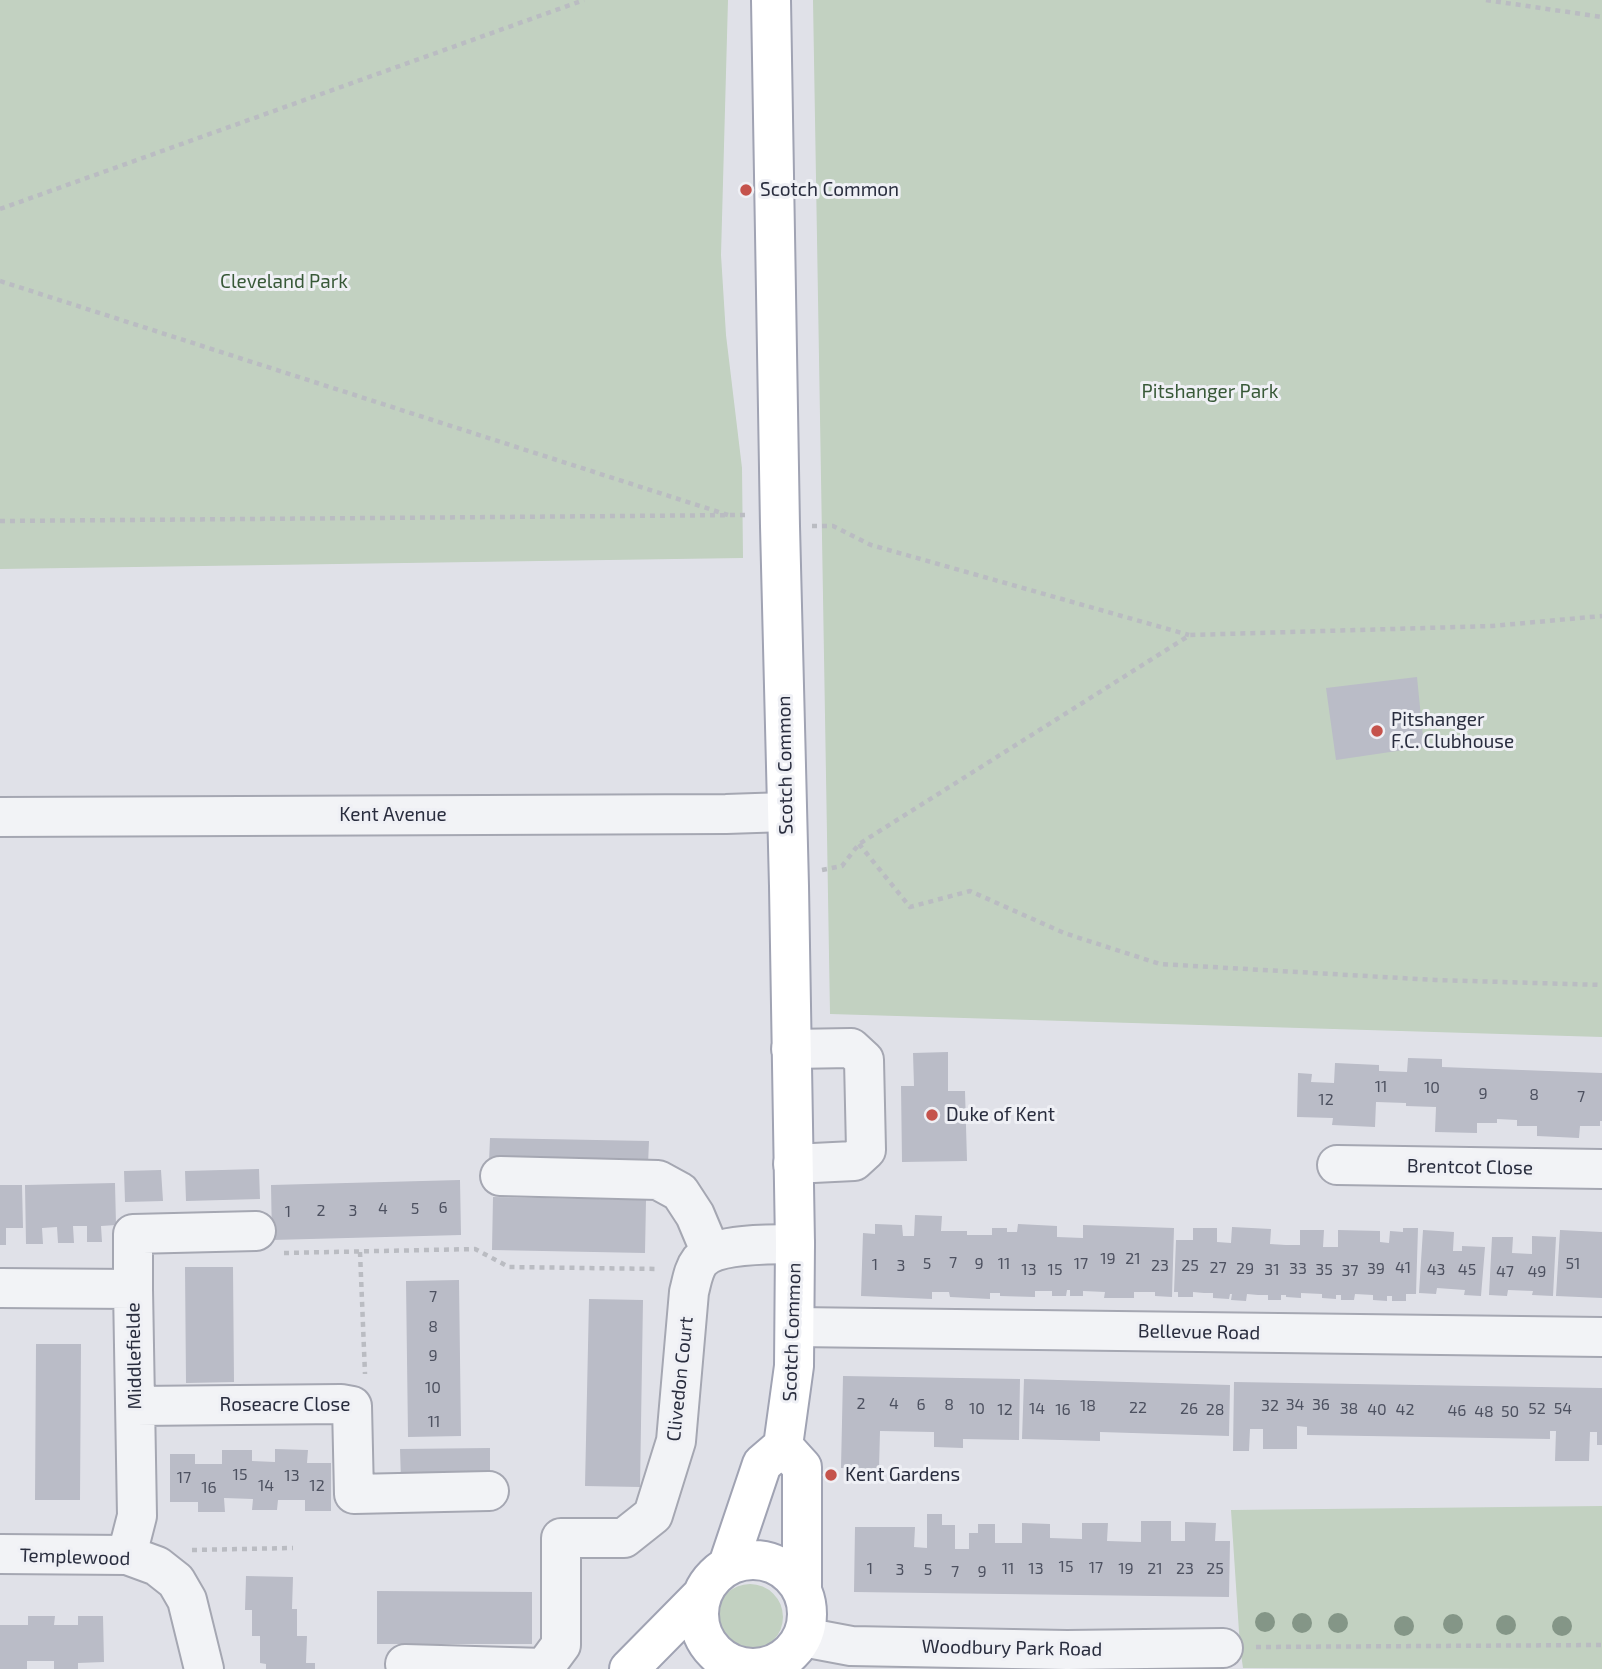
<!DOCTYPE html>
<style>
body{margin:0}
canvas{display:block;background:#e0e1e8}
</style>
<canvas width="1602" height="1669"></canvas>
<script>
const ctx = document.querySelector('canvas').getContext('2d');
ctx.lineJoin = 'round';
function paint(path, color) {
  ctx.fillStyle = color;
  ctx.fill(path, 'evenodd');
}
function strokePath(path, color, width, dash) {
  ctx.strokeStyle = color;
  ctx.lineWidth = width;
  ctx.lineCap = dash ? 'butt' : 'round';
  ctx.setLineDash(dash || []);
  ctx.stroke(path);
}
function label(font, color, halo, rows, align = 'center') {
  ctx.font = font + ' "Exo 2",sans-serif';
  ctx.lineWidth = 6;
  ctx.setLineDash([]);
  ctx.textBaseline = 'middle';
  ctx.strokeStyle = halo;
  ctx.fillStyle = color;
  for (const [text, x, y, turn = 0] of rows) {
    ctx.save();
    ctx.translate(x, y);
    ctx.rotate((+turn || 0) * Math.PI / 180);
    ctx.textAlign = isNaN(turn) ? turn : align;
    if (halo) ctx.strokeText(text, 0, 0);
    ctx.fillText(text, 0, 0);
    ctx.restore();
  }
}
const green = new Path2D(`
 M0,0h728l-7,255 5,80 16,133 1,90 -743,11z
 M813,0h789v1037l-772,-23z
 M1602,1506v163l-359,-1 -3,-21 -9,-137z
 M717 1617a33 33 0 1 1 66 0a33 33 0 1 1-66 0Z`);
const building = new Path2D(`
 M1417,677l7,70 -88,13 -10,-72z
 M948,1052v39h17l2,70 -65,1 -1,-76h13l-1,-33z
 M1408,1058l34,1v8l160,6v48h-2v5h-20l-1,12 -42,-2v-10h-20v-6l-20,-1v4h-20v10l-42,-1 1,-25 -30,-1v-3l-30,-1 -1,25 -43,-2 1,-7 -36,-1 1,-44 14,1 -1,8 23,1 1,-20 44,2v6l28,1z
 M490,1138l159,3 -1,24 -159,-3z
 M259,1169l1,30 -74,2 -1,-30z
 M161,1170l2,31 -38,1 -1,-31z
 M460,1180l1,55 -189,5 -1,-55z
 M115,1183l1,42 -15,1 1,16h-15v-16h-14l1,17h-16l-1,-16 -15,1 1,16h-17l-1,-59z
 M0,1185h22l1,43h-17v17h-6z
 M493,1197l153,3 -1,53 -153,-3z
 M915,1215l27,1 -1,15h26v4h25v-7h15v4h10l1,-8 39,2v11l26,1v-13l91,3 -2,69 -17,-1v-4h-21v6h-30l1,-6 -22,-1v5h-13v-6h-3l-1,6h-14v-5h-17v6l-35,-1v-3h-10v6l-40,-2 -1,-5h-17v7l-71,-3 2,-63 12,1v-10l27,1 1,11h11z
 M1232,1227l39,2 -1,15 16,1h14v-15h24l-1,17h15v-17l42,1v11l9,1 1,-12 13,1v-4h15l-2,66h-10v7h-14v-5h-5v5l-14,-1v-5l-18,-1 -1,6h-13v-5h-5v4l-14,-1v-4l-21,-1v5l-15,-1v-2h-5v5h-13v-5h-10l-11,-1 -1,7 -15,-1 1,-6h-2l-1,5 -16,-1v-5h-9l-11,-1v5h-15v-5h-4l2,-52h17v-12h24v14l14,1z
 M1423,1230l31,2 -1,19h9v-5l23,1 -4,49 -17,-1 1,-5 -28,-2 -1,6 -17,-1z
 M1560,1230l42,2v66l-46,-2z
 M1532,1236l24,1 -3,59 -21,-1 1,-4 -25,-1 -1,6 -18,-1 3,-58h21l-1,16 20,1z
 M185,1267h48l1,115 -48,1z
 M459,1280l2,156 -53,1 -2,-156z
 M589,1299l54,1 -3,187 -55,-1z
 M36,1344h45l-1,156h-45z
 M843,1376l177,3 -1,61 -56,-1v9l-29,-1v-15l-54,-1 -1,38 -38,-1z
 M1024,1379l206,6 -1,51 -129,-4v9l-78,-2z
 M1234,1382l368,6v57h-5v-13h-7l-1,29h-34l1,-30h-6v8l-243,-4v-8l-10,-1v23h-34v-20h-13l-1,22h-16z
 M490,1448v31l-89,1 -1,-31z
 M275,1449l33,1 -1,13h24v48h-26v-11h-27l-1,10h-25l1,-11 -29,-1 1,14h-27v-10h-28v-48h25v10h27v-14h30v11l23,1z
 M927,1514h15v11h13v24h14v-16h9v-9h17v19h27v-20l28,1v14l32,1v-16h26l-1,18 34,1v-21h30v20h14v-19l31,1 -1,18h15l-1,56 -375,-5 1,-65h60l-1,20 13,1z
 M246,1576l47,1 -1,32h5v27h10l-1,27h9v6h-49v-5l-6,-1v-27h-8v-26h-7z
 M377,1591l155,1v52h-155z
 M28,1616h27l-1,9h24v-9h25l1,46 -26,1v6h-24v-8h-27v8h-27v-44h28z`);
const path = new Path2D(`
 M1486,0l116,17
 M0,209l584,-209
 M0,281l728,234
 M0,521l745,-6
 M812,526h21l38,19 318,90
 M859,844l51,63 60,-16 94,42 96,31 275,16 167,5
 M822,870l20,-4 17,-22 331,-209 302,-9 110,-10
 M360,1252l5,122
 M284,1253l191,-4 34,18 150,2
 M192,1550l101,-2
 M1256,1647l346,-2`);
const minor = new Path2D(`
 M0,817l726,-3 60,-2
 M791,1049l60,-1 13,12 2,90 -12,11 -61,3
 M1337,1165l265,4
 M500,1176l158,4 22,12 15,23 16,38
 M0,1288l133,1 4,227 -10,39
 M133,1289v-55l123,-3
 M795,1327l807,10
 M136,1406l205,-2 11,2 2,88 135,-3
 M0,1554l127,1 30,11 19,15 11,19 17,69
 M803,1637l48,9 216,4 156,-2
 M405,1664l139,4 17,-23v-107h63l29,-23 23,-74 13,-149c3,-11 4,-22 11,-31 17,-19 70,-16 95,-17
 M753,1668l2,1`);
const major = new Path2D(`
 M783,1446l19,21v123
 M699 1614a54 54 0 1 1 108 0a54 54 0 1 1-108 0Z
 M728,1565l34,-101 21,-18 11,-80 1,-122 -6,-358 -9,-360 -9,-526
 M629,1669l73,-74`);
const trees = [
 [1265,1622],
 [1302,1623],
 [1338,1623],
 [1453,1624],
 [1506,1625],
 [1404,1626],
 [1562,1626]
];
const markers = [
 [746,190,7,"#c5534c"],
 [1377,731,7,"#c5534c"],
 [932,1115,7,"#c5534c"],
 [831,1475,7,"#c5534c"]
];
const numberNames = [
 ["11",1381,1087],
 ["10",1432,1088],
 ["9",1483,1094],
 ["8",1534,1095],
 ["7",1581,1097],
 ["12",1326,1100],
 ["6",443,1208],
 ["4",383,1209],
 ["5",415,1209],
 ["2",321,1211],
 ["3",353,1211],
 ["1",288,1212],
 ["19",1108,1259],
 ["21",1133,1259],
 ["7",953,1263],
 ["5",927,1264],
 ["9",979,1264],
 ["11",1004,1264],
 ["17",1081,1264],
 ["51",1573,1264],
 ["1",875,1265],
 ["3",901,1266],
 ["23",1160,1266],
 ["25",1190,1266],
 ["27",1218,1268],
 ["41",1403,1268],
 ["29",1245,1269],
 ["33",1298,1269],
 ["39",1376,1269],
 ["13",1029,1270],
 ["15",1055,1270],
 ["31",1272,1270],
 ["35",1324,1270],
 ["43",1436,1270],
 ["45",1467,1270],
 ["37",1350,1271],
 ["47",1505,1272],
 ["49",1537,1272],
 ["7",433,1297],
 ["8",433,1327],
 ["9",433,1356],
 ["10",433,1388],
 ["2",861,1404],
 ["4",894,1404],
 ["6",921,1405],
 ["8",949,1405],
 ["34",1295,1405],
 ["36",1321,1405],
 ["18",1088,1406],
 ["32",1270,1406],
 ["22",1138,1408],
 ["10",977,1409],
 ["14",1037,1409],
 ["26",1189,1409],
 ["38",1349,1409],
 ["52",1537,1409],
 ["54",1563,1409],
 ["12",1005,1410],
 ["16",1063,1410],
 ["28",1215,1410],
 ["40",1377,1410],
 ["42",1405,1410],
 ["46",1457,1411],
 ["48",1484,1412],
 ["50",1510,1412],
 ["11",434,1422],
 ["15",240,1475],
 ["13",292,1476],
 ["17",184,1478],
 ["14",266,1486],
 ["12",317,1486],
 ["16",209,1488],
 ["15",1066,1567],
 ["17",1096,1568],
 ["1",870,1569],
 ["11",1008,1569],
 ["13",1036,1569],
 ["19",1126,1569],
 ["21",1155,1569],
 ["23",1185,1569],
 ["25",1215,1569],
 ["3",900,1570],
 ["5",928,1570],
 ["7",955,1572],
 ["9",982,1572]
];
const poiNames = [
 ["Scotch Common",760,190],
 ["Pitshanger",1391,720],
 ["F.C. Clubhouse",1391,742],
 ["Duke of Kent",946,1115],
 ["Kent Gardens",845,1475]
];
const parkNames = [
 ["Cleveland Park",284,282],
 ["Pitshanger Park",1210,392]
];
const streetNames = [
 ["Scotch Common",785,765,-91],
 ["Kent Avenue",393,815],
 ["Brentcot Close",1470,1167,1],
 ["Scotch Common",792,1332,-88],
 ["Bellevue Road",1199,1332,1],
 ["Middlefielde",134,1356,-91],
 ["Clivedon Court",680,1379,-84],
 ["Roseacre Close",285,1405],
 ["Templewood",75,1557,2],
 ["Woodbury Park Road",1012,1648,1]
];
paint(green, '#c2d1c1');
paint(building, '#babcc7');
strokePath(minor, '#a5a7b2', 42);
strokePath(major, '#a0a3b3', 42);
strokePath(path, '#babcc2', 4.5, [5, 5]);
strokePath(minor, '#f2f3f6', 38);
strokePath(major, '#fff', 38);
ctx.fillStyle = '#849687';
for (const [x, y] of trees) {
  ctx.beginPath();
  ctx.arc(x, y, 10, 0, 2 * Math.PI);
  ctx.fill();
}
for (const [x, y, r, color] of markers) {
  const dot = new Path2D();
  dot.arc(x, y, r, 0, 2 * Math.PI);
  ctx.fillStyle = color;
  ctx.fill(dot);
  strokePath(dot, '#eff0f5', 2.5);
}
label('16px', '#4d5160', null, numberNames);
label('19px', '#292d3e', '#eff0f5', poiNames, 'left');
label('19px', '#385938', '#eff0f5', parkNames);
label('19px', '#292d3e', '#eff0f5', streetNames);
</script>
